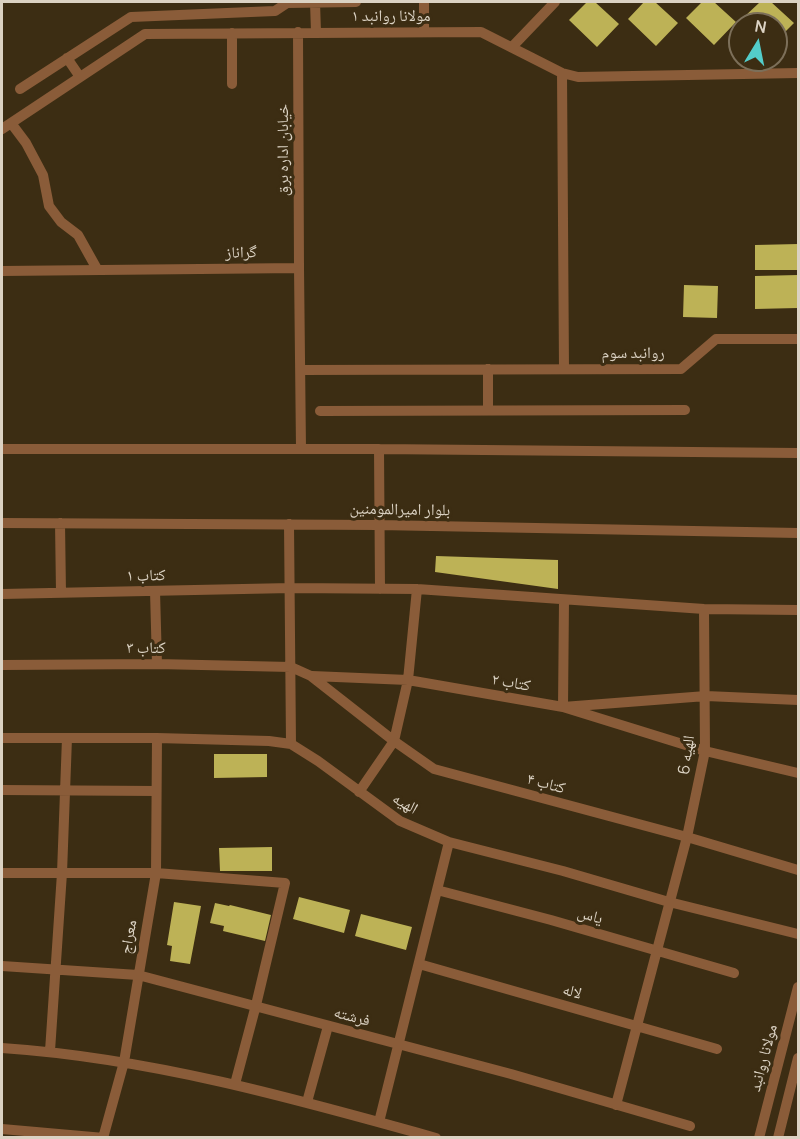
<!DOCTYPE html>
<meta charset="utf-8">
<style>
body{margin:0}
#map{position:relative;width:800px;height:1139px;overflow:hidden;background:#3c2d13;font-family:Manrope,sans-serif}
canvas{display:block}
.frame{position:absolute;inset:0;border:3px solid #dbd2c3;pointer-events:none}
.north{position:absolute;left:728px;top:12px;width:60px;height:60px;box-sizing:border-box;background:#3c2d13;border:2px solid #7c6f59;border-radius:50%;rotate:10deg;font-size:16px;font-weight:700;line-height:24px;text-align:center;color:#dbd2c3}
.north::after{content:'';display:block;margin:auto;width:21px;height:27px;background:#53cdca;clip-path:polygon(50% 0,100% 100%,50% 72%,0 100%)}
</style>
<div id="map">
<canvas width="800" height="1139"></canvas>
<div class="frame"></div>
<div class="north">N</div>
</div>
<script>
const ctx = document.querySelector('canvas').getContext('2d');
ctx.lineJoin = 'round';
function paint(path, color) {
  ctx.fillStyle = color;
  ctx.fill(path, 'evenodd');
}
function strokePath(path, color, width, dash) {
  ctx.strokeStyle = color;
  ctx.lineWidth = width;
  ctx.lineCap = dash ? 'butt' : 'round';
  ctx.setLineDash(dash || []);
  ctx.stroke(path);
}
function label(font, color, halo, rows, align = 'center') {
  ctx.font = font + ' Manrope,"Noto Naskh Arabic",sans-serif';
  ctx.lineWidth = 6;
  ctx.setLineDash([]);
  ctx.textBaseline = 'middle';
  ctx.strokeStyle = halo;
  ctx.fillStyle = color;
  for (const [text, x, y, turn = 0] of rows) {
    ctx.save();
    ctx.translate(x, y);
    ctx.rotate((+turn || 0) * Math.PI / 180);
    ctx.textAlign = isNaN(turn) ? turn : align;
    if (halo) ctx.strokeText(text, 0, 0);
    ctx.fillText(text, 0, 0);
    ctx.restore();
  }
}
const building = new Path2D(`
 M587,2h8l24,22 -22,23 -28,-27z
 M644,2h11l23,21 -22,23 -28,-27z
 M702,2h12l22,20 -22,23 -28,-27z
 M760,2h11l23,21 -18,18v-17h-27l-6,-6z
 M798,244v26h-43v-25z
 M798,275v33l-43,1v-33z
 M684,285l34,1 -1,32 -34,-1z
 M436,556l122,4v29l-123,-17z
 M214,754h53v23l-53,1z
 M272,847v24h-52l-1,-23z
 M299,897l51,13 -6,23 -51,-14z
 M174,902l27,4 -11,58 -20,-3 2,-15 -5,-1z
 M215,903l14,3 1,-1 41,10 -6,26 -42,-10 1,-5 -14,-3z
 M361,914l51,13 -6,23 -51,-14z`);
const minor = new Path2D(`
 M315,2l1,30
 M424,2v29
 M298,32l1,236
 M232,33v51
 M512,47l43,-45
 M67,58l13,19
 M562,73l2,296
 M20,89l111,-72 144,-6 12,-8 69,-1
 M11,123l15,20 17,32 6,31 12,16 17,13 19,34
 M2,129l143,-95 336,-2 81,41 16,4 220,-4
 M2,271l297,-3 2,181
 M301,370l380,-1 35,-30h82
 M488,410v-41
 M320,411l365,-1
 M2,449h377l419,4
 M379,449l1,140
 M2,523l377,2 419,8
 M60,523l1,70
 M289,524l2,220
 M155,591l2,73
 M2,594l289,-6 126,1 287,20 94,1
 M564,601l-1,106 142,44 93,22
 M2,665l155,-1 134,3 20,9 83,65 40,28 253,68 111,33
 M312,676l96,4 155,27 143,-11 92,4
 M2,738h155l112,3 22,3 27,17 82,60 49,21 114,29 106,31 129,32
 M2,790l154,1
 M359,792l35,-51 14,-61 9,-91
 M2,873h154l129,10 -29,122 -21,79
 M437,890l114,30 183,53
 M419,964l298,85
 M2,966l136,9 373,99 179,52
 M2,1048c148,10 291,50 434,90
 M50,1051l12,-178 5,-135
 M307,1102l21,-76
 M616,1105l71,-268 18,-86 -1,-142
 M379,1122l70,-280
 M2,1129l102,9
 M103,1138l21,-76 32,-189 1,-135
 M759,1138l39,-151
 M778,1138l20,-80`);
const streetNames = [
 ["مولانا روانبد ۱",391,17],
 ["خیابان اداره برق",284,150,-90],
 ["گراناز",241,253,-1],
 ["روانبد سوم",633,354],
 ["بلوار امیرالمومنین",400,510,1],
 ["کتاب ۱",146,576,-1],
 ["کتاب ۳",146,649],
 ["کتاب ۲",511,683,10],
 ["الهیه 6",687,755,-82],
 ["کتاب ۴",546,784,15],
 ["الهیه",405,804,30],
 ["یاس",590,916,16],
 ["معراج",129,937,-80],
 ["لاله",572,992,16],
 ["فرشته",352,1017,15],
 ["مولانا روانبد",764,1058,-75]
];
paint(building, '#bdb256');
strokePath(minor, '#8a5c39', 10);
label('16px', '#dbd2c3', '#3c2d13', streetNames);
</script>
